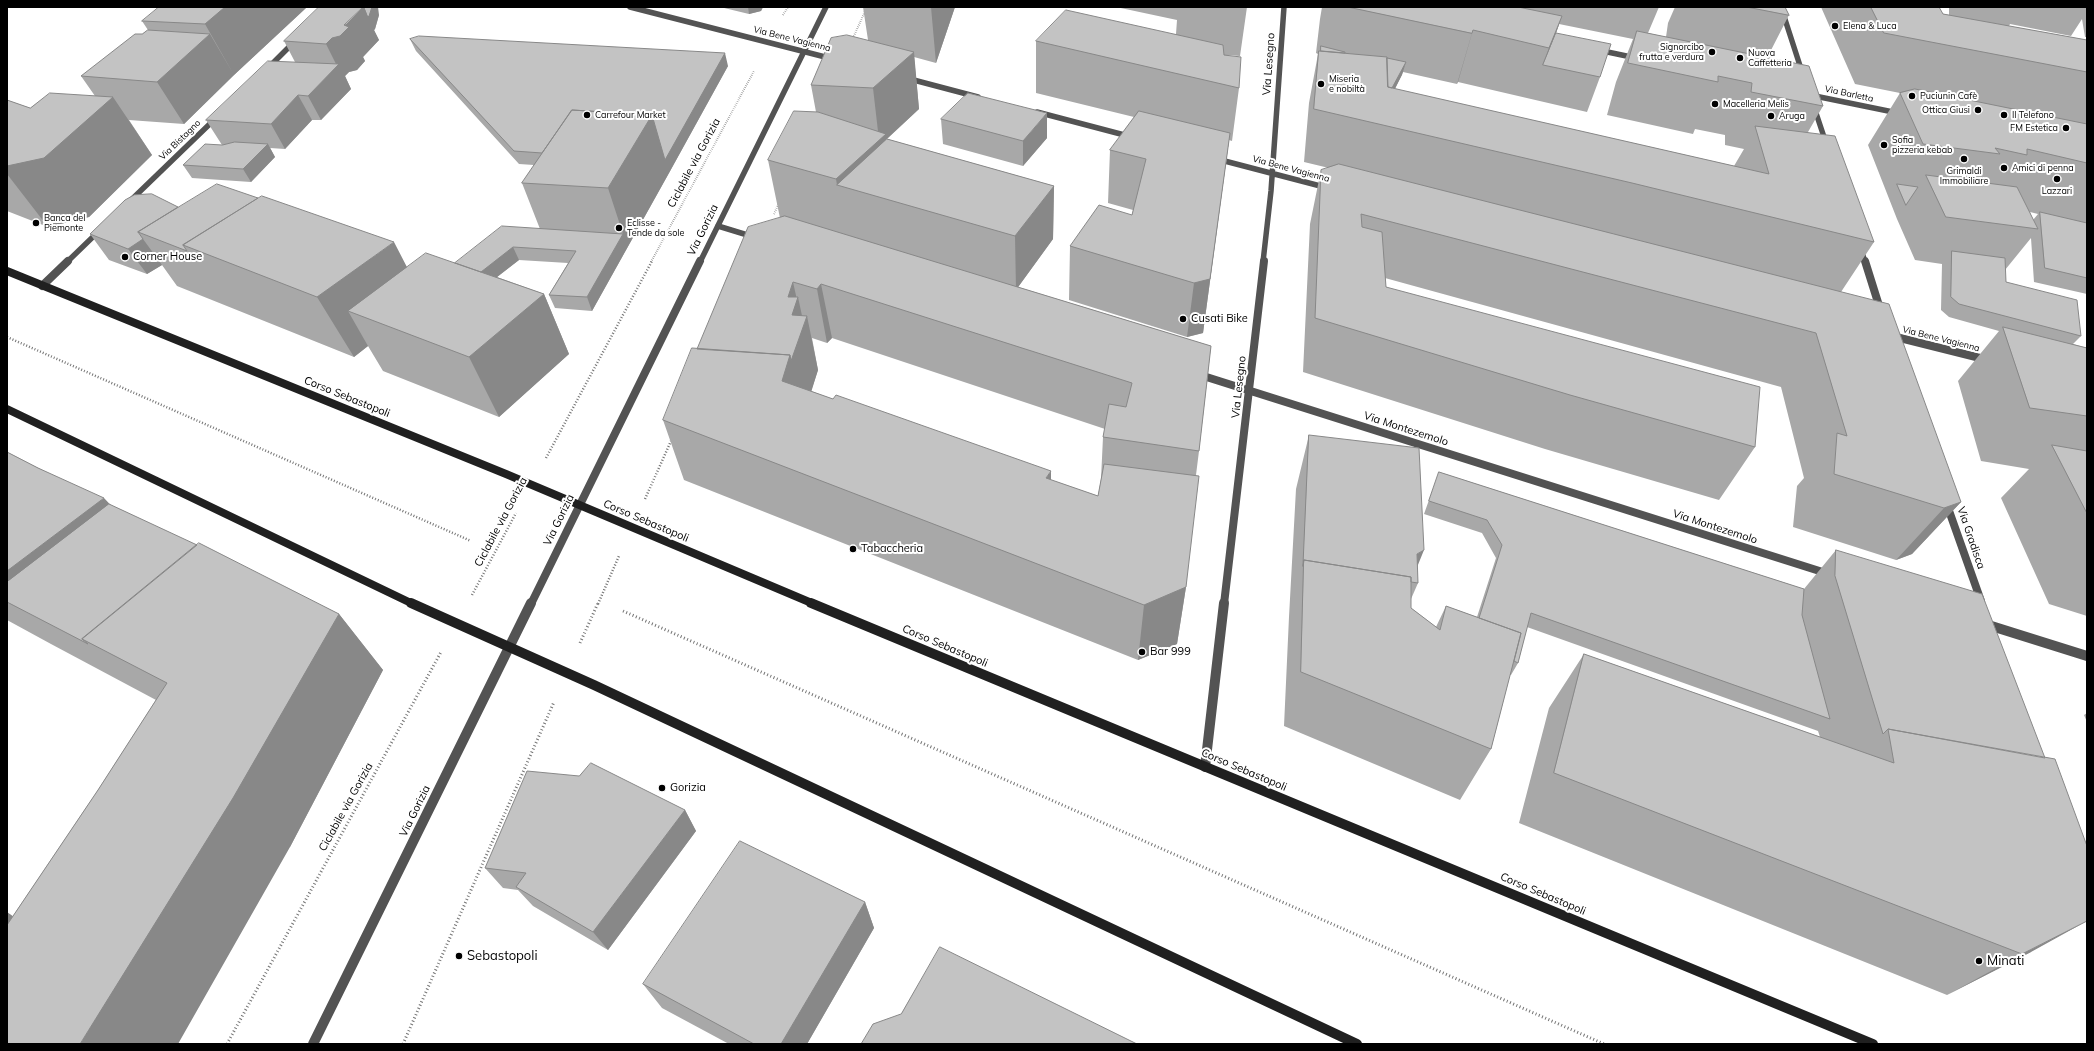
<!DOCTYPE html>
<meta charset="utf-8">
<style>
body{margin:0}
#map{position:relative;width:2094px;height:1051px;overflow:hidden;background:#fff;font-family:Mulish,sans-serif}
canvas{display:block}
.frame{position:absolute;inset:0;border:8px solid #000;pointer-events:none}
</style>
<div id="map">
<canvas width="2094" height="1051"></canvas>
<div class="frame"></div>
</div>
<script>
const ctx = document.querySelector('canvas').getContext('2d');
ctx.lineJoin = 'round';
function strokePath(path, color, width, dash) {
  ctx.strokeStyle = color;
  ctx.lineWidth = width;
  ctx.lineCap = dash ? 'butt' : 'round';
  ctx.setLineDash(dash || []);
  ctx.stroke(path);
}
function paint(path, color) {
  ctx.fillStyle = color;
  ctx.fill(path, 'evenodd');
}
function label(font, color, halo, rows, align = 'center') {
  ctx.font = font + ' Mulish,sans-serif';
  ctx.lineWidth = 4;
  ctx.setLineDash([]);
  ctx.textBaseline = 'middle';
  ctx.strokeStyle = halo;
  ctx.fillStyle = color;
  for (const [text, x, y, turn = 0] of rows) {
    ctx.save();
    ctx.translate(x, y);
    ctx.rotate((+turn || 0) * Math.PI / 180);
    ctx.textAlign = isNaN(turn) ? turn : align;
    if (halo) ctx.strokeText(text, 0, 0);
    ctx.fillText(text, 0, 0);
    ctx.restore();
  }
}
const pathFar2 = new Path2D(`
 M783,15l5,-8
 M853,38l14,-31
 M774,214l5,-11
 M651,262l103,-191`);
const pathFar1 = new Path2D(`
 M7,337l464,204
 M546,458l106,-197
 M645,499l26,-58
 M472,595l44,-82
 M598,604l21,-48`);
const path = new Path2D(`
 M623,611l981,433
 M580,643l18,-40
 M227,1044l214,-392
 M403,1044l151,-342`);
const minorFar2 = new Path2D(`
 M630,7l203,52
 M1781,7l22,68
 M1598,50l38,8
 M267,69l27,-27
 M906,78l72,19
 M1810,95l88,18
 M1814,107l12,36
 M1037,112l95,25
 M1217,159l111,29
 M129,202l88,-85
 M718,226l36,11
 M1861,249l4,13
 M67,262l32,-31
 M1263,262l8,-71 13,-184`);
const minorFar1 = new Path2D(`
 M1865,261l16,51
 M42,286l26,-25
 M1892,336l96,24
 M1197,374l632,200
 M1947,505l34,96
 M1224,604l40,-343`);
const minor = new Path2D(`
 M1985,624l102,32
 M1205,767l19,-164`);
const tertiaryFar2 = new Path2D(`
 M700,262l126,-255`);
const tertiaryFar1 = new Path2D(`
 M531,604l169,-343`);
const tertiary = new Path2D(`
 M313,1044l218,-441`);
const secondaryFar1 = new Path2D(`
 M7,271l499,203 308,130
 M7,409l406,195`);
const secondary = new Path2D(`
 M411,603l183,82 763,359
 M811,603l1062,441`);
const wall = new Path2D(`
 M720,7h43l-2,4 -12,3z
 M863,7h92l-19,56 -22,-6 5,52 -32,30 167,47 -1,53 -35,48 193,59 -12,105 -3,24 -10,112 -9,57 -39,16 -454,-180 -21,-60 34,-71 83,-131 -12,-58 48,-48 -5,-27 57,-45zM812,338l15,5 5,-5 273,91 -2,8 -2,42 -3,17 -47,-16 -240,-89 7,-21z
 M1116,7h131l-7,49 -12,-1 11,33 -7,53 -3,-1 -26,193 -16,4 -118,-37 1,-54 62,-31 1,-5 -25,-7 2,-53 24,-33 -98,-24v-52l140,-7 1,-14z
 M1322,7h337l-11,26 18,4 2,-14 7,-16h110l4,8 -22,43 56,48 -15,26 66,110 -33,50 120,210 -49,52 -16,6 -103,-33 4,-41 7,-8 -23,-91 -396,-109 1,9 369,160 -36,53 -174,-51 -242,-77 7,-148 11,-54 8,-2 -25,-6 5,-59 9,-49 -2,-1 4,-34zM1559,24l74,15 -17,43 -9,33 86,19 2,-5 30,6v10l19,4 -10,17 -339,-77 8,-17 54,12 1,-2 129,30 13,-35 -44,-44z
 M1821,7h118l4,7 6,1v-8h138v30h-2l-3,-18 -11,17 -61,-12 -1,2 78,14v254l-53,-12 -3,-44 -26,32 1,12 75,54 -8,8 14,4v268l-38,-12 -48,-106 28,-29 -48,-8 -23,-80 41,-50 -50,-14 -8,-7 1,-46 -27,-4 -18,-41 -29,-74 32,-52 -45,-9zM2030,212l8,2 -5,6z
 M306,8l-72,67 -50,49 -55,-4 23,35 -63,62 -41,10 -41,-16v-111l23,8 65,-12 -14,-20 61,-42 6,-4 -6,-9z
 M379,15l-4,14 -1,1 5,10 -16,17 2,4 -8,9 -8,2 -4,4 6,13 -30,31h-9l-27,29 -15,-1 5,9 -24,25 -59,-4 -9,-13 39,-20 -16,-25 89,-58 -11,-21z
 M410,39l318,27 -59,107 -77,138 -37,-3 -6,-13 19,-32 -49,-3 -22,17 47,17 25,60 -70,63 -116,-46 -15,-25 -14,11 -177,-71 -15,-21 -15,9 -38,-14 -19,-26 88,-27 229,60 48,-4 85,-34 -18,-46 12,-18 -15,-1 -103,-113z
 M941,119l106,19 -24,28 -80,-22z
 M1309,435l108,132 1,16 -7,16v9l25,19 10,-21 31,11 19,-59 -14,-25 -58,-19 15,-42 365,117 32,-39 195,402 -84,43 -428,-172 30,-115 35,-54 236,83 -2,-6 -291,-104 -9,36 -7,12h-1l-19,74 -31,51 -176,-74 5,-109 7,-128z
 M7,452l102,52 230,110 44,56 -93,177 -277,69 85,-126 58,-90 -105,-56 -44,-24z
 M2087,713v9l-3,-7z
 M685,810l11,21 -88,119 -75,-44 -15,-16 -15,-2 -18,-20z
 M865,902l9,26 -67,116h-78l-67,-36 -19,-24z`);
const shadedWall = new Path2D(`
 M214,7h91l1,1 -72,67 -29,-51z
 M363,7h15l1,8 -4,14 -1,1 5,10 -16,17 2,4 -8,9 -8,2 -4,4 6,13 -30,31 -13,-24 29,-30 -11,-22z
 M748,7h15l-2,4 -12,3z
 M931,7h24l-19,56z
 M1562,16l-17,49h-2l-12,34 18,-51z
 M1473,30l-15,52 -1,2 15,-51z
 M210,34l24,41 -50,49 -27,-42z
 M914,52l5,57 -82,76 -1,-6 43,-39 -6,-52z
 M725,53l3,13 -59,107 -77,138 -5,-14 36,-63 -15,-46 44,-73z
 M1406,62l-4,13 -14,27 3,-13z
 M298,95l14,25 -27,29 -14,-25z
 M113,97l39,58 -63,62 -41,10 -41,-53v-8z
 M1047,113v25l-24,28v-25z
 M1230,133l-27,200 -16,4 7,-54z
 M268,144l7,13 -24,25 -8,-13z
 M1054,186l-1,53 -37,51 -1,-54z
 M143,239l19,26 -15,9 -19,-25z
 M394,242l31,60 -77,9 20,35 -14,11 -37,-60z
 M513,247l6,13 -49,38 -6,-13z
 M793,282l4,18 1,-3 6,28 3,-9 11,54 -14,45 -22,-34 6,-84z
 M821,284l11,54 -5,5 -10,-54z
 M544,294l25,60 -70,63 -30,-60z
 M1051,471v59l-5,-52z
 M104,498l55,58 -152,46v-31z
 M1961,502l-49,52 -16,6 48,-52z
 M1424,550l-13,32 6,-28z
 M1186,587l-9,57 -39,16 6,-55z
 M339,614l44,56 -93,177 -112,197h-98z
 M685,810l11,21 -88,119 -15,-18z
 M865,902l9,26 -67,116h-26z
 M7,912l27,19 -27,41z
 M2087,921l-56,31 -84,43 75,-41z`);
const building = new Path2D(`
 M159,7h66l-20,17 -63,-3z
 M319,7h44l-19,18 5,2 -9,9 -8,2 -6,6 -42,-3z
 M364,7h8l-3,9 -1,1z
 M1348,7h170l44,9 -13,32 -76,-18 -1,3z
 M1747,7h38l4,8z
 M1871,7h68l4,7 144,26v32l-203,-39z
 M1066,10l157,35 1,10 17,2 -2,31 -203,-47z
 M148,30l62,4 -53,48 -76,-6 54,-42h7z
 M1637,31l172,35 14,40 -72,-14 1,-9 -34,-7v6l-90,-19z
 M1556,33l55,11 -11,33 -57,-12z
 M847,35l67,17 -41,36 -62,-3 20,-47z
 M419,36l306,17 -60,107 -13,-45 -80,-5 -30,43 -28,-2 -104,-112z
 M1321,46l24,6v1l-24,-2z
 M1319,51l68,6 1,30 381,87 -14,-48 80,10 39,106 -242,-59 -318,-74z
 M1387,58l19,4 -14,26 -4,-1z
 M268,61l71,3 -31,32 -10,-1 -27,29 -65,-4z
 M1915,89l172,35v39l-60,-14v6l-32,-7 5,6 -77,-10 -23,-51z
 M50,93l63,4 -69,61 -37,8v-66l23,8z
 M968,93l79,20 -24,28 -82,-22z
 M572,110l80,5 -44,73 -86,-5z
 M794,111l24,1 68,22 -50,45 -68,-19z
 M1139,111l91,22 -20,146 -16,4 -124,-37 29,-41 33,10 14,-56 -36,-9z
 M887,139l167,47 -39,50 -178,-51z
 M235,142l33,2 -25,25 -60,-4 22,-21 17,1z
 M1339,164l550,140 72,198 -17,6 -110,-34 3,-41 10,3 -31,-103 -455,-119 1,13 20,5 4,55 374,100 -5,60 -185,-52 -255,-77 6,-148z
 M1926,175l91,12 21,42 -92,-12z
 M217,184l41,14 -75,47 4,6 -49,-19z
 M1897,184l21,3 -12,18z
 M152,194l26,13 -40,25 5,7 -15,10 -38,-15 35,-34 9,-5z
 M262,196l132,46 -77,55 -134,-52z
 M2040,212l47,11v55l-42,-10z
 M785,216l426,130 -12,105 -96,-14 6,-33 17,3 6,-24 -311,-99 -4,5 -24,-7 -5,15h10l-6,18 15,1 -16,45 -1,-6 -93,-6 51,-122z
 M502,226l121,8 -36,63 -38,-2 27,-44 -63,-4 -32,25 -26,-9z
 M1952,251l53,7 1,24 71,18 4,36 -122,-32 -8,-7z
 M426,253l118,41 -75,63 -121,-46z
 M2003,327l84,21v68l-57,-8z
 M692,348l98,7 -8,26 51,18 3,-4 215,76 -5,7 52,18 6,-32 95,12 -13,111 -42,18 -481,-185z
 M1309,435l110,13 5,102 -7,4 1,29 -7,-1v-5l-107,-17 -1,6z
 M2052,445l35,6v62z
 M7,452l31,16 66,30 -97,73z
 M1439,472l365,117 -2,26 28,104 -299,-106 -13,50 -4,-2 7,-28 -42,-15 23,-73 -15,-25 -58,-19z
 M109,504l88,41 -115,94 6,5 -81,-42v-20z
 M199,543l140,71 -106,184 -153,246h-73v-119l91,-135 69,-107 -85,-44z
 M1836,550l146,44 63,164 -157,-29 -5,5 -48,-158z
 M1304,560l107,17v31l29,22 6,-24 75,27 -30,116 -190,-77z
 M1584,654l310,109 -6,-34 167,30 32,87v75l-65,33 -468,-181z
 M591,763l94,47 -92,122 -77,-45 10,-14 -41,-5 42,-97 52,5z
 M740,841l125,61 -84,142h-27l-111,-60z
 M940,947l197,97h-276l12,-20 28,-10z`);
const markers = [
 [1835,26,4,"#000"],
 [1712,52,4,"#000"],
 [1740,58,4,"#000"],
 [1321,84,4,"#000"],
 [1912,96,4,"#000"],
 [1715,104,4,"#000"],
 [1978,110,4,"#000"],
 [587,115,4,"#000"],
 [2004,115,4,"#000"],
 [1771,116,4,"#000"],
 [2066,128,4,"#000"],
 [1884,145,4,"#000"],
 [1964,159,4,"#000"],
 [2004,168,4,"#000"],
 [2057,179,4,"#000"],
 [36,223,4,"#000"],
 [619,228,4,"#000"],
 [125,257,4,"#000"],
 [1183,319,4,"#000"],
 [853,549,4,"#000"],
 [1142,652,4,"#000"],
 [662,788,4,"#000"],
 [459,956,4,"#000"],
 [1979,961,4,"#000"]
];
const farPoinames = [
 ["Elena & Luca",1843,26],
 ["Signorcibo",1704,47,"right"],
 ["frutta e verdura",1704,57,"right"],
 ["Nuova",1748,53],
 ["Caffetteria",1748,63],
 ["Miseria",1329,79],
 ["e nobiltà",1329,89],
 ["Puciunin Cafè",1920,96],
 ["Macelleria Melis",1723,104],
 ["Ottica Giusi",1970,110,"right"],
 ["Carrefour Market",595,115],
 ["Il Telefono",2012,115],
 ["Aruga",1779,116],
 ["FM Estetica",2058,128,"right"],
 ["Sofia",1892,140],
 ["pizzeria kebab",1892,150],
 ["Amici di penna",2012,168],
 ["Grimaldi",1964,171,"center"],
 ["Immobiliare",1964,181,"center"],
 ["Lazzari",2057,191,"center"],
 ["Banca del",44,218],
 ["Piemonte",44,228],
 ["Eclisse -",627,223],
 ["Tende da sole",627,233]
];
const farStreetnames = [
 ["Via Bene Vagienna",792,39,14],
 ["Via Barletta",1849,94,12],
 ["Via Bistagno",180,140,-44],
 ["Via Bene Vagienna",1291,169,15],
 ["Via Bene Vagienna",1941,339,14]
];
const streetNames = [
 ["Via Lesegno",1269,64,-86],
 ["Ciclabile via Gorizia",694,163,-62],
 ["Via Gorizia",703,230,-64],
 ["Via Lesegno",1239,387,-84],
 ["Corso Sebastopoli",347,397,22],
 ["Via Montezemolo",1406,429,18],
 ["Via Gorizia",559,520,-64],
 ["Corso Sebastopoli",646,521,23],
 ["Ciclabile via Gorizia",501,522,-62],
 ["Via Montezemolo",1715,527,18],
 ["Via Gradisca",1971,538,71],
 ["Corso Sebastopoli",945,646,23],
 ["Corso Sebastopoli",1244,770,23],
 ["Ciclabile via Gorizia",346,807,-61],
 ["Via Gorizia",415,811,-64],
 ["Corso Sebastopoli",1543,894,23]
];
const poiNames = [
 ["Corner House",133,257],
 ["Cusati Bike",1191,319],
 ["Tabaccheria",861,549],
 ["Bar 999",1150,652],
 ["Gorizia",670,788]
];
const nearPoinames = [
 ["Sebastopoli",467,956],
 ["Minati",1987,961]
];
strokePath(pathFar2, '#757575', 2, [0.5, 1.5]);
strokePath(pathFar1, '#757575', 2.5, [1, 2]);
strokePath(path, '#757575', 3, [1, 2.5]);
strokePath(minorFar2, '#535353', 5.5);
strokePath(minorFar1, '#535353', 8);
strokePath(minor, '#535353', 10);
strokePath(tertiaryFar2, '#535353', 5.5);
strokePath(tertiaryFar1, '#535353', 8);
strokePath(tertiary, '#535353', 10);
strokePath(secondaryFar1, '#202020', 8);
strokePath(secondary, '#202020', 10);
paint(wall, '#a8a8a8');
paint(shadedWall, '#888');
paint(building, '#c3c3c3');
strokePath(building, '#888', 1);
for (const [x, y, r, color] of markers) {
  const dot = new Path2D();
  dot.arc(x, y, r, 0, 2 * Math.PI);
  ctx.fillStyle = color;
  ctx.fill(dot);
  strokePath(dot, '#fff', 1.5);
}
label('9px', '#000', '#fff', farPoinames, 'left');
label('9px', '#000', '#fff', farStreetnames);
label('11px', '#000', '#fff', streetNames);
label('11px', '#000', '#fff', poiNames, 'left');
label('13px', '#000', '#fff', nearPoinames, 'left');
</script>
